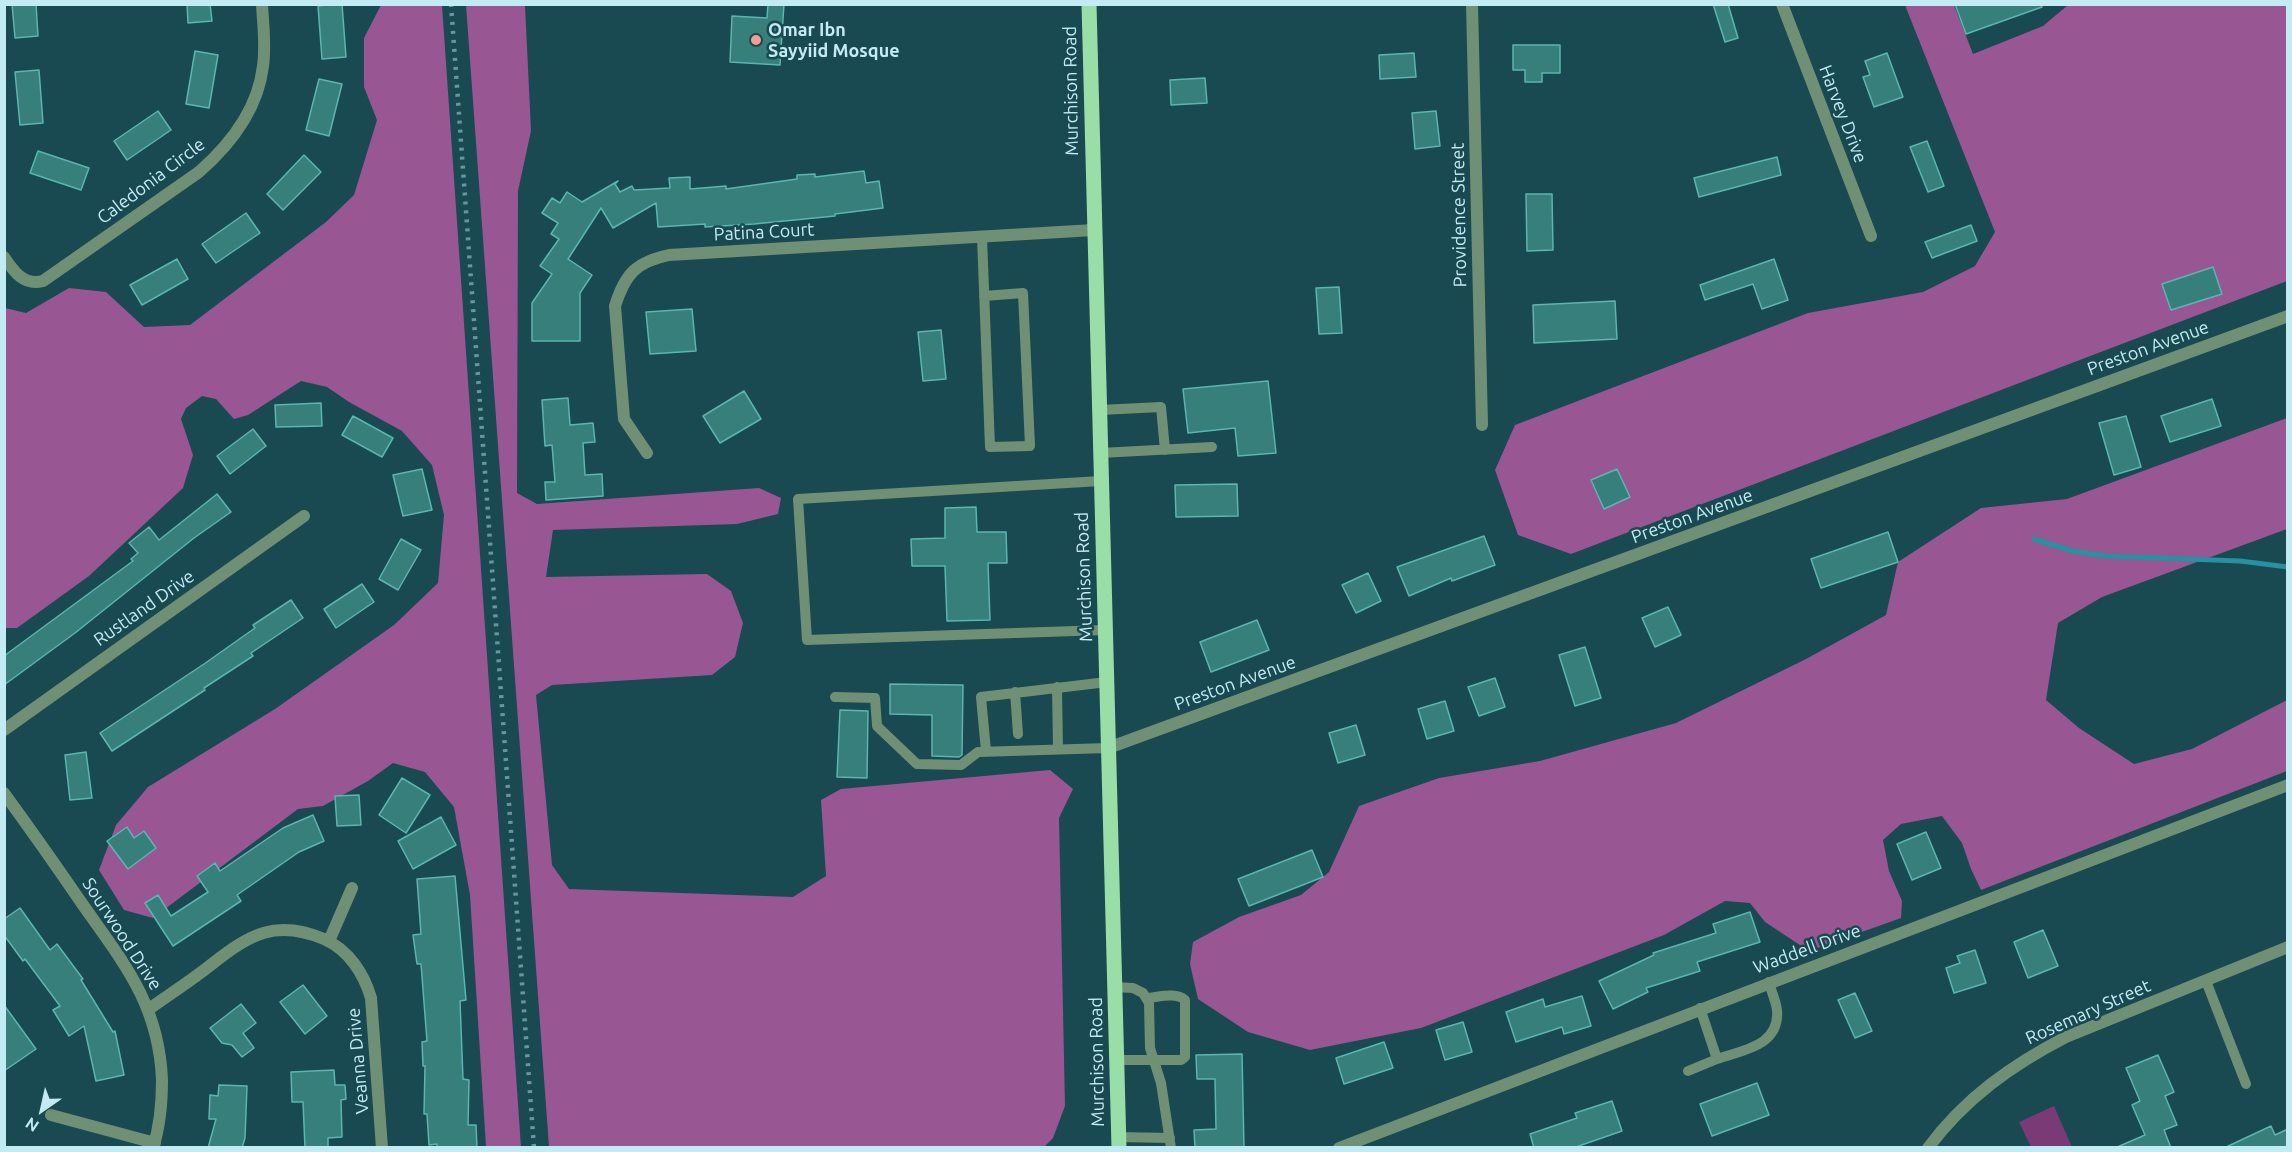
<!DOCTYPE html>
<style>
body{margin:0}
#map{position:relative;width:2292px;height:1152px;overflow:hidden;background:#194951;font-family:Ubuntu,sans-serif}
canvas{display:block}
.frame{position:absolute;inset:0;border:6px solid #c2ebf3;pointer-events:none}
.north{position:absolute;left:12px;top:1080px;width:60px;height:60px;-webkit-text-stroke:4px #194951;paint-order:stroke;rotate:214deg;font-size:16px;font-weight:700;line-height:24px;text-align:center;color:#c2ebf3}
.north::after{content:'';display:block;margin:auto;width:21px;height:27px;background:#c2ebf3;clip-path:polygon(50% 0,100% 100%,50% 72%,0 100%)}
</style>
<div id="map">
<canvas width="2292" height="1152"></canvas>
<div class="frame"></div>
<div class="north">N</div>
</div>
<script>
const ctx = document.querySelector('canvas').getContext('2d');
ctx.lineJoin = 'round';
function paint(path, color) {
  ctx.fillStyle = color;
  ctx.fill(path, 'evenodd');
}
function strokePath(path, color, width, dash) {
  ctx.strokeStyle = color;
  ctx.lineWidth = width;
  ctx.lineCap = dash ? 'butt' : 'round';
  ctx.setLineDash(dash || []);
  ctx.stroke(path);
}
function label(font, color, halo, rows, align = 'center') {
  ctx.font = font + ' Ubuntu,sans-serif';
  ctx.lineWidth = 5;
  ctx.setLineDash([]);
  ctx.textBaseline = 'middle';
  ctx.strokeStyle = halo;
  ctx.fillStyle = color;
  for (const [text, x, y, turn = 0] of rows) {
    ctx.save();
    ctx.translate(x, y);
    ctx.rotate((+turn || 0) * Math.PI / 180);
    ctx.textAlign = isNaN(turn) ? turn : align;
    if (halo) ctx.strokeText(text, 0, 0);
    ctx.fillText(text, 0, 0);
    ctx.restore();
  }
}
const green = new Path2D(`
 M2054,1106l18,41h-41l-12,-25z`);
const forest = new Path2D(`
 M381,5h61l79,1142h-35l-16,-252 -16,-88 -29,-35 -32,-9 -25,18 -45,25 -25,3 -145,109 -29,-8 -25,-40 17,-45 32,-38 127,-78 119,-84 44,-42 6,-68 -12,-50 -30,-34 -53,-29 -22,-15 -26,-6 -53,34 -14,4 -18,-20 -14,-3 -16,12 -5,11 12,36 -10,33 -94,88 -72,52h-12v-320l21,5 43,-25 37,4 38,35 46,-2 136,-103 28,-27 23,-75 -13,-33v-49z
 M466,5h59l6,126 -13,60 -1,302 20,11 222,-16 22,10 -3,16 -41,10 -184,6 -7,47 161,-3 24,17 12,32 -8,34 -23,18 -160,10 -16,10 16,170 17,24 224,8 33,-21 -5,-76 20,-11 209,-19 23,19 -14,29 6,288 -12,32 -9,9h-495z
 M1905,5h49l19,49 70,-28 25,-21h219v276l-716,273 -53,-19 -23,-65 20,-45 293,-112 115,-21 52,-26 20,-34z
 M2287,418v111l-185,68 -44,26 -12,77 33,28 55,36 58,-15 95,-49v71l-306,119 -10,-21 -9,-26 -20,-27 -41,8 -18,16 6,31 13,30 -1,17 -92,33 -44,-29 -15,-19 -25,-2 -61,34 -243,93 -111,22 -62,-18 -50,-33 -8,-35 3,-22 46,-25 62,-22 28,-23 30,-66 80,-28 101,-17 136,-38 130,-64 80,-44 12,-53 83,-54 86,-9z`);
const stream = new Path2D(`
 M2034,539l38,12 34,5 134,5 48,6`);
const building = new Path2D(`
 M12,4h24l2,32 -23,2z
 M187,4h23l2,17 -24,2z
 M334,4h8l4,53 -24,2 -4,-53z
 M768,4h16l-4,61 -50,-3 2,-46 35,2z
 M1713,4h15l10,34 -13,4z
 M1955,4h86l1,3 -76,27z
 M1513,45h47v28h-18v9h-17v-12h-12z
 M195,51l23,4 -9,53 -23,-4z
 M1414,53l2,24 -36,2 -1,-24z
 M1887,53l16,44 -29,10 -11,-30 7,-2 -5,-14z
 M39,70l4,53 -23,2 -5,-53z
 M1205,78l2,25 -36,2 -1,-25z
 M319,79l23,5 -13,52 -23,-6z
 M158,111l13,19 -44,30 -13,-19z
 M1436,111l4,35 -25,3 -3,-36z
 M1927,141l17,45 -16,6 -18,-45z
 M38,151l51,17 -8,22 -51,-17z
 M304,155l17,17 -38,38 -16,-16z
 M1777,157l4,18 -82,22 -5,-19z
 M864,171l2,12 13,-2 4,27 -48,6v2l-81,8 -49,3v-3l-47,3 -2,-24 -43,25 -12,-20 -33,51 24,16 -12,18v48h-48v-38l20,-29 -12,-8 19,-27 -8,-5 7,-11 -16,-10 10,-15 8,5 7,-11 15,10 36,-21 -3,3 5,8 12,-6 2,4 36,-2 -1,-10 21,-1v12l36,-3v3l71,-10v-4l18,-1v3z
 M1526,194h26l1,56 -26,1z
 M246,213l14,20 -44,30 -14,-19z
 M1971,225l6,16 -45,17 -7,-16z
 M177,259l11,20 -46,26 -12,-20z
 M1774,259l14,41 -26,9 -9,-25 -48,16 -5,-15z
 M2213,267l9,27 -51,16 -9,-26z
 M1339,287l3,46 -23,1 -3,-46z
 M1615,301l2,38 -83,4 -1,-38z
 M692,309l4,42 -46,3 -4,-42z
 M941,330l5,49 -23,2 -5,-49z
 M1268,381l8,72 -38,3 -3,-28 -47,5 -5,-44z
 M744,391l17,28 -41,24 -17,-27z
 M568,398l2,27 23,-2 2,19 -12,1 2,32 17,-1 1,22 -57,4 -1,-18h10l-3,-37 -7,1 -3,-46z
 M2212,399l9,27 -51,16 -9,-26z
 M321,403l1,23 -46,1 -1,-22z
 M353,416l40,22 -11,19 -40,-22z
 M2126,416l15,51 -27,8 -15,-52z
 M253,429l13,17 -36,28 -13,-18z
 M422,469l10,41 -29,6 -10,-41z
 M1617,469l13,28 -26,12 -13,-29z
 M1237,484l1,32 -62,1 -1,-32z
 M217,494l14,18 -37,26 -119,95 -71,52v-29l129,-95 -2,-2 7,-6 -9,-10 20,-16 10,13z
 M976,507l1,25h29l1,31h-19l2,57 -43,1 -2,-55h-33l-1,-27 34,-1v-30z
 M1888,532l10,30 -77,26 -10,-29z
 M1484,536l11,29 -43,16 -1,-3 -42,18 -12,-29z
 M401,539l20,11 -23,40 -19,-11z
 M1368,573l13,28 -25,12 -14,-28z
 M362,584l12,18 -38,26 -12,-19z
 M291,600l12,18 -52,35 2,3 -49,32 1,2 -93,61 -12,-18 104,-69 51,-36 -2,-3z
 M1668,607l13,28 -26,12 -13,-29z
 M1257,620l12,30 -58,22 -11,-30z
 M1585,647l16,51 -26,8 -16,-51z
 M1495,678l10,29 -26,9 -11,-29z
 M890,684l73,1 -1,70 -3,2 -27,-1v-41l-42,-1z
 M1445,701l9,30 -27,8 -9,-30z
 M840,710l28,1 -1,67 -30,-1z
 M1356,725l9,30 -27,8 -9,-30z
 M86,752l6,46 -22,2 -5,-45z
 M402,778l28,17 -24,38 -27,-18z
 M359,795l2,30 -24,1 -2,-30z
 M313,815l11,26 -25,11 -62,43 4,6 -68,45 -28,-43 13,-8 13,21 37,-24 -11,-16 18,-13 5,8 63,-43z
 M441,817l15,28 -43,24 -15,-28z
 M127,827l7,11 10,-7 12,17 -28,21 -21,-28z
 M1926,832l15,36 -29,12 -15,-36z
 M1312,850l11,27 -74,29 -11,-27z
 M455,876l11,124 -6,1 3,78 6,1 -1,45h8l1,23h-40v-4l-8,1 -2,-31h-3l1,-48h-2l-1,-24 5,-1 -6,-77h-4l-4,-29 8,-1 -4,-55z
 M20,908l30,42 7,-6 26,35 -2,1 32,52 2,-1 9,44 -28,6 -12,-55 -15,10 -16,-26 7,-4 -35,-47 -2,2 -19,-26v-16z
 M1750,912l10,30 -63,20 3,9 -54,17 2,4 -35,17 -14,-28 55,-26 -1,-2 63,-20 -3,-9z
 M2043,930l15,36 -30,12 -14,-36z
 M1975,950l11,33 -32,10 -8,-25 14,-5 -3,-7z
 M303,985l24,31 -22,18 -25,-32z
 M1855,993l17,38 -17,7 -17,-38z
 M1582,996l9,30 -27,8 -2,-7 -46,15 -10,-30 37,-13 2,8z
 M241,1004l15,19 -13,10 11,15 -12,9 -10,-12 -10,-2 -12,-15z
 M4,1005l32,44 -32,22z
 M1463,1022l9,30 -27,8 -9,-30z
 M1384,1042l9,26 -49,16 -8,-26z
 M1242,1054l2,94h-49l-1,-18 22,-1 -1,-50h-18l-1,-24z
 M2158,1055l16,37 -9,4 12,29 -13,5 7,18h-56l30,-13 -13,-30 8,-4 -14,-33z
 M334,1070l1,15h10l1,14 -5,1 1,37 -14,1v10h-23l-2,-46h-11l-1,-30z
 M1757,1083l12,32 -57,21 -12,-32z
 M219,1085l28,1 -2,52 -3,10h-34l8,-29h-7l1,-24 8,1z
 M1612,1101l10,30 -49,17h-39l-4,-14 47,-16 -2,-5z
 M2271,1126l4,9 13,-6v19h-64z`);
const service = new Path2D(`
 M982,237l8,210 40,-1 -7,-153 -39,3
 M1100,410l61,-3 4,43
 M1101,453l111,-6
 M1101,481l-303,18 9,141 298,-10
 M1057,687l1,62
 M1015,692l3,42
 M835,697l40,1 2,28 40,38 44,1 17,-13 130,-4
 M986,751l-5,-54 126,-15
 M2206,981l40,103
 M1114,987l19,1 10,5 6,10 1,45 11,35 10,65
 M1700,1008l17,51c26,-9 63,-13 60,-49 -1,-9 -6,-19 -8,-28
 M1116,1060h65l4,-3v-57c-9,-8 -26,-3 -38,-2
 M1688,1071l29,-12
 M1118,1137l52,1`);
const minor = new Path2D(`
 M1472,4l10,421
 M1782,4l89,232
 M4,257c10,15 20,29 39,24l156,-109c32,-28 59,-63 64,-106 3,-21 0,-41 -1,-62
 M647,453l-23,-34 -9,-113c10,-32 21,-44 54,-51l425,-25
 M4,730l300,-214
 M1108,748l1180,-432
 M4,793c27,37 53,74 79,112 41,58 76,100 79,175 0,22 -2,46 -9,68
 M329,941l23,-53
 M149,1009c21,-15 43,-29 63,-45 38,-30 64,-45 112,-25 25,11 40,35 47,59l11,150
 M51,1115l104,28
 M1339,1148c315,-123 633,-241 949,-363
 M1928,1148c37,-50 84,-83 138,-111l222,-90`);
const primary = new Path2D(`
 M1089,4l30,1144`);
const rail = new Path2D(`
 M451,4l83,1144`);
const markers = [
 [756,40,6,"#f59d8e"]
];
const poiNames = [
 ["Omar Ibn",768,30],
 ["Sayyiid Mosque",768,51]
];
const streetNames = [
 ["Murchison Road",1071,91,-91],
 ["Harvey Drive",1843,114,69],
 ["Caledonia Circle",151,181,-37],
 ["Providence Street",1459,215,-91],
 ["Patina Court",764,232,-3],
 ["Preston Avenue",2148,348,-20],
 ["Preston Avenue",1692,516,-20],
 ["Murchison Road",1084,577,-92],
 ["Rustland Drive",144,608,-35],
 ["Preston Avenue",1235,683,-20],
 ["Sourwood Drive",122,934,57],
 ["Waddell Drive",1807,949,-20],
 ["Rosemary Street",2088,1012,-24],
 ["Veanna Drive",358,1061,-95],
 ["Murchison Road",1097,1062,-91]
];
paint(green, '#7a3a75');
paint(forest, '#985692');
strokePath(stream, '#2591a1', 5);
paint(building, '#377f7b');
strokePath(building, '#5ab6b0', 1.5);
strokePath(service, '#709076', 10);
strokePath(minor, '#709076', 12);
strokePath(primary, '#99dda7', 15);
strokePath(rail, '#69969e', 4.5, [3, 6]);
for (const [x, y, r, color] of markers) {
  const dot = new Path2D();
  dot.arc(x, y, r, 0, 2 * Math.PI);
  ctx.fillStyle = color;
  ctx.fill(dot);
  strokePath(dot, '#194951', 2);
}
label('bold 18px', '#c2ebf3', '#194951', poiNames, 'left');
label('18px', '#c2ebf3', '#194951', streetNames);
</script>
